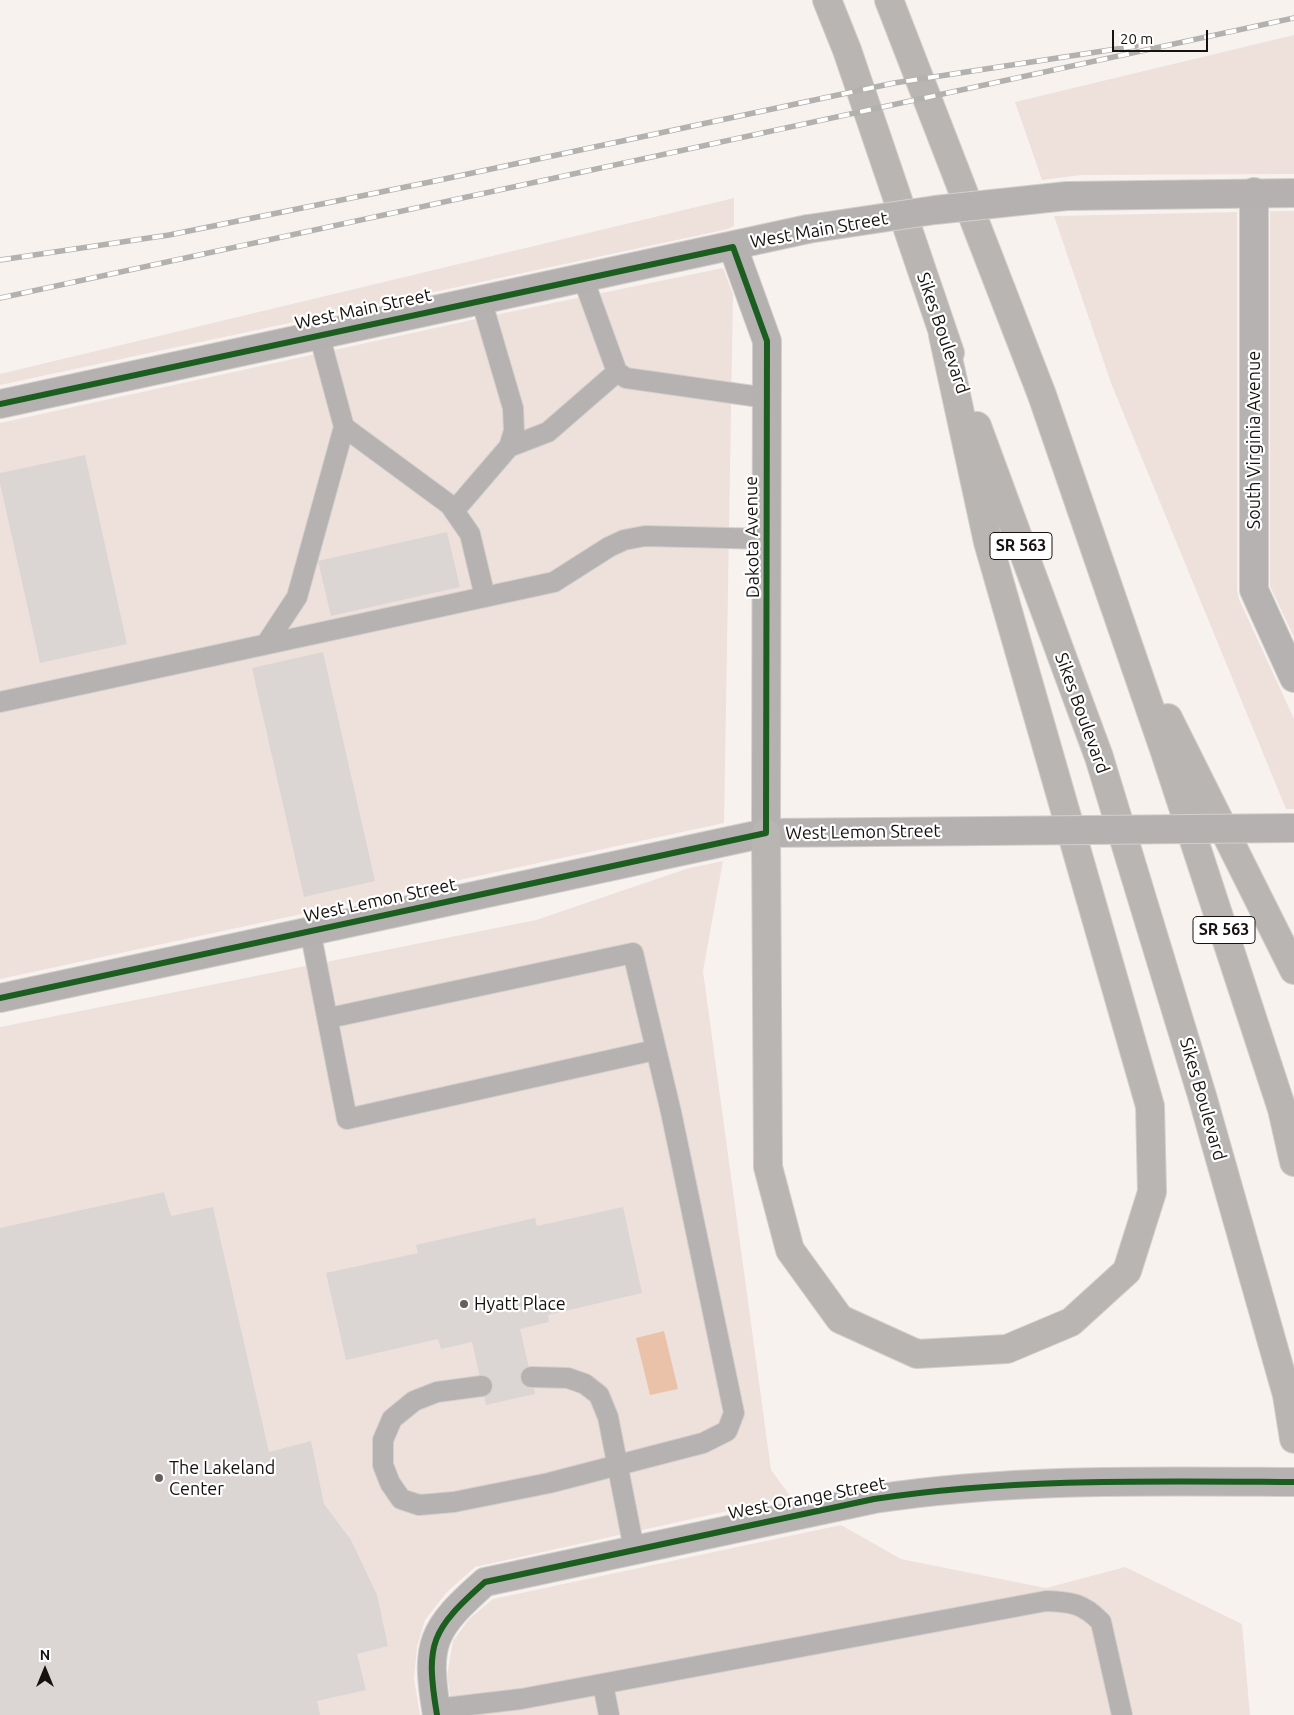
<!DOCTYPE html>
<style>
body{margin:0}
#map{position:relative;width:1294px;height:1715px;overflow:hidden;background:#f8f2ef;font-family:Ubuntu,sans-serif}
canvas{display:block}
.north{position:absolute;left:20px;top:1645px;width:50px;height:50px;-webkit-text-stroke:4px #fff;paint-order:stroke;rotate:0deg;font-size:14px;font-weight:700;line-height:20px;text-align:center;color:#161210}
.north::after{content:'';display:block;margin:auto;width:18px;height:22px;background:#161210;clip-path:polygon(50% 0,100% 100%,50% 72%,0 100%)}
.scale{position:absolute;left:1112px;top:30px;width:96px;height:22px;box-sizing:border-box;border:2px solid #161210;border-top:0;padding-left:6px;font-size:15px;line-height:18px;white-space:nowrap;color:#161210;-webkit-text-stroke:4px #fff;paint-order:stroke}
</style>
<div id="map">
<canvas width="1294" height="1715"></canvas>
<div class="north">N</div>
<div class="scale">20 m</div>
</div>
<script>
const ctx = document.querySelector('canvas').getContext('2d');
ctx.lineJoin = 'round';
function paint(path, color) {
  ctx.fillStyle = color;
  ctx.fill(path, 'evenodd');
}
function strokePath(path, color, width, dash) {
  ctx.strokeStyle = color;
  ctx.lineWidth = width;
  ctx.lineCap = dash ? 'butt' : 'round';
  ctx.setLineDash(dash || []);
  ctx.stroke(path);
}
function label(font, color, halo, rows, align = 'center') {
  ctx.font = font + ' Ubuntu,sans-serif';
  ctx.lineWidth = 4.5;
  ctx.setLineDash([]);
  ctx.textBaseline = 'middle';
  ctx.strokeStyle = halo;
  ctx.fillStyle = color;
  for (const [text, x, y, turn = 0] of rows) {
    ctx.save();
    ctx.translate(x, y);
    ctx.rotate((+turn || 0) * Math.PI / 180);
    ctx.textAlign = isNaN(turn) ? turn : align;
    if (halo) ctx.strokeText(text, 0, 0);
    ctx.fillText(text, 0, 0);
    ctx.restore();
  }
}
const built = new Path2D(`
 M1294,35v139l-213,1 -39,5 -27,-78z
 M734,198v28l-6,3 -728,156v-11z
 M1270,211h24v426l-24,-51z
 M1237,212v378l2,9 55,120v90h-8l-175,-426 -57,-167z
 M723,268l10,26 -9,529 -724,156v-556l490,-107z
 M723,861l-20,110 68,499 20,27 -316,70 -28,25 -22,28 -8,27 -3,32 6,36h-420v-688l536,-107 150,-51z
 M841,1525l60,34 145,29 79,-21 117,57 8,91h-797l-6,-40 6,-34 16,-22 24,-20z`);
const water = new Path2D(`
 M664,1331l14,58 -28,6 -14,-57z`);
const building = new Path2D(`
 M85,455l42,189 -87,19 -40,-180v-10z
 M447,532l13,55 -129,29 -13,-55z
 M323,652l52,229 -71,16 -52,-229z
 M164,1192l7,24 42,-9 56,245 42,-11 13,63 27,36 26,55 11,51 -31,8 9,36 -49,11 3,14h-320v-487z
 M623,1207l19,86 -94,22 1,7 -29,7 15,65 -49,11 -14,-63 -31,7 -3,-10 -92,21 -20,-87 92,-20 -2,-8 119,-27 2,8z`);
const service = new Path2D(`
 M583,278l34,94 9,6 141,20
 M344,427l106,78 20,29 15,63
 M509,447l39,-15 69,-60
 M454,511l55,-64 5,-16 -1,-23 -32,-109
 M266,644l31,-47 47,-170 -25,-93
 M0,702l554,-120 55,-35 15,-7 21,-4 123,3
 M310,930l37,189 308,-69
 M329,1018l304,-65 38,159 63,301 -7,18 -24,12 -154,40 -95,19 -35,3 -18,-6 -11,-16 -7,-18v-25l9,-21 22,-18 23,-9 45,-6
 M531,1377l37,1 17,6 14,11 9,22 26,132
 M603,1684l6,31
 M436,1709l85,-10 525,-98c25,1 37,2 55,21l21,93`);
const minor = new Path2D(`
 M1254,192v398l40,88`);
const tertiary = new Path2D(`
 M437,1715c-12,-72 -6,-85 48,-133l389,-83c138,-21 280,-18 420,-17`);
const secondary = new Path2D(`
 M1067,196l227,-3
 M733,247l34,94 -1,492
 M0,404l808,-175
 M0,998l766,-165 220,-2`);
const primary = new Path2D(`
 M827,0l20,50 103,303
 M889,0l153,395 123,357 117,357 12,53
 M977,426l122,331 104,342 84,296 7,44
 M1168,718l126,252
 M766,833l2,334 22,83 50,69 77,35 90,-5 64,-27 56,-51 25,-79 -2,-86 -162,-564 -45,-207`);
const rail = new Path2D(`
 M0,260l169,-25 266,-54 459,-98 242,-37
 M0,298l1294,-280`);
const secondaryBridge = new Path2D(`
 M808,229l127,-19 132,-14
 M986,831l308,-3`);
const cycleway = new Path2D(`
 M0,404l733,-157 34,94 -1,492 -766,165
 M437,1715c-12,-72 -6,-85 48,-133l389,-83c138,-21 280,-18 420,-17`);
const markers = [
 [464,1304,5,"#65605e"],
 [159,1478,5,"#65605e"]
];
const shields = [
 [1021,546,62],
 [1224,930,62]
];
const shieldNames = [
 ["SR 563",1021,546],
 ["SR 563",1224,930]
];
const streetNames = [
 ["West Main Street",819,230,-10],
 ["West Main Street",363,309,-12],
 ["Sikes Boulevard",943,333,71],
 ["South Virginia Avenue",1254,440,-90],
 ["Dakota Avenue",752,537,-91],
 ["Sikes Boulevard",1082,713,70],
 ["West Lemon Street",863,832,-1],
 ["West Lemon Street",380,900,-12],
 ["Sikes Boulevard",1203,1099,74],
 ["West Orange Street",807,1498,-11]
];
const poiNames = [
 ["Hyatt Place",474,1304],
 ["The Lakeland",169,1468],
 ["Center",169,1489]
];
paint(built, '#eee1db');
paint(water, '#e9c2a9');
paint(building, '#dbd6d4');
strokePath(service, '#d3cfcc', 22);
strokePath(minor, '#d3cfcc', 30);
strokePath(tertiary, '#d3cfcc', 30);
strokePath(secondary, '#d3cfcc', 30);
strokePath(primary, '#d3cfcc', 30);
strokePath(service, '#b5b2b1', 20);
strokePath(minor, '#b5b2b1', 28);
strokePath(tertiary, '#b5b2b1', 28);
strokePath(secondary, '#b4b1b0', 28);
strokePath(primary, '#b8b5b3', 28);
strokePath(rail, '#b3b1ae', 5.5);
strokePath(rail, '#fff', 4, [11]);
strokePath(secondaryBridge, '#d3cfcc', 30, []);
strokePath(secondaryBridge, '#b4b1b0', 28);
strokePath(cycleway, '#1b5e20', 6);
for (const [x, y, r, color] of markers) {
  const dot = new Path2D();
  dot.arc(x, y, r, 0, 2 * Math.PI);
  ctx.fillStyle = color;
  ctx.fill(dot);
  strokePath(dot, '#fff', 2);
}
for (const [x, y, w] of shields) {
  const box = new Path2D();
  box.roundRect(x - w / 2, y - 13.5, w, 27, 4);
  ctx.fillStyle = '#fff';
  ctx.fill(box);
  strokePath(box, '#161210', 1);
}
label('bold 16px', '#161210', null, shieldNames);
label('18px', '#161210', '#fff', streetNames);
label('18px', '#161210', '#fff', poiNames, 'left');
</script>
